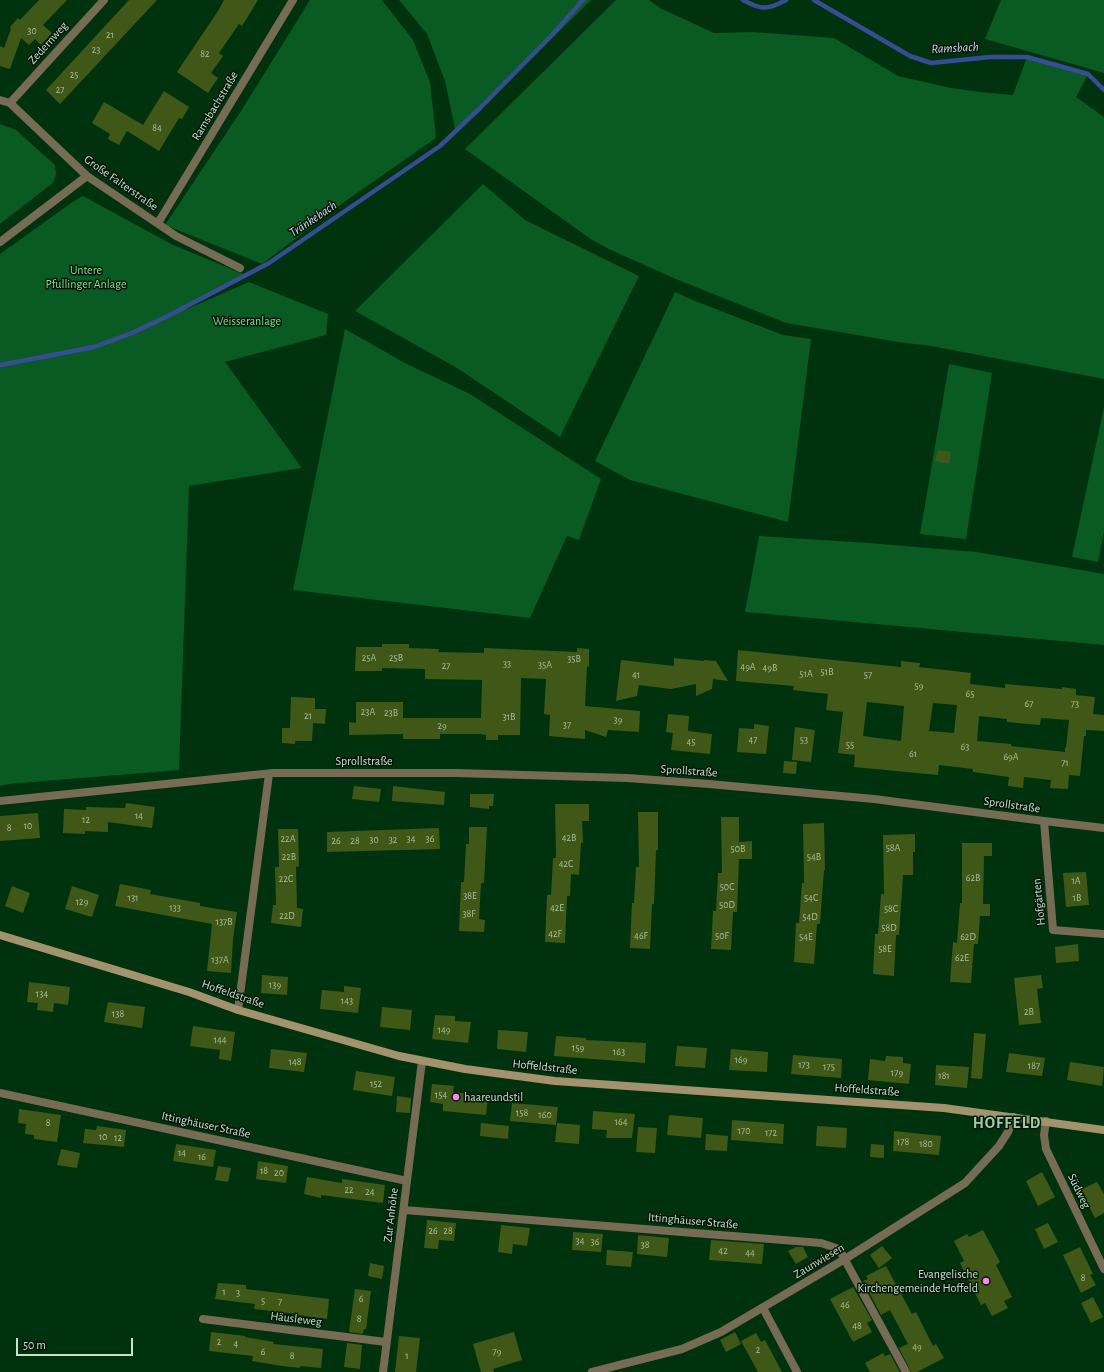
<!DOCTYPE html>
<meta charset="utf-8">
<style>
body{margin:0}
#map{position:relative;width:1104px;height:1372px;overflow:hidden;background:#00320e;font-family:"Alegreya Sans",sans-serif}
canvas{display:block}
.scale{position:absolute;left:16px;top:1338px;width:117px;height:18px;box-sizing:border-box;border:2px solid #c9e2cb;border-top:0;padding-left:5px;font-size:12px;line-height:14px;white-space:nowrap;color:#c9e2cb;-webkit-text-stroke:3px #041607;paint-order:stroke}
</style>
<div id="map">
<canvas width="1104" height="1372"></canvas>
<div class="scale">50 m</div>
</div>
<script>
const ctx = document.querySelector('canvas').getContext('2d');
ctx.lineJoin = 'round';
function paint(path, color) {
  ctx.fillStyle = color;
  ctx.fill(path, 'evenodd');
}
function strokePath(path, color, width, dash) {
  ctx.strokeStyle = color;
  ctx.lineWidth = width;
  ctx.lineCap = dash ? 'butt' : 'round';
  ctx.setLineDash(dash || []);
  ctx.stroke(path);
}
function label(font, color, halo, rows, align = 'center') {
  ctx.font = font + ' "Alegreya Sans",sans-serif';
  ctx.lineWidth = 3;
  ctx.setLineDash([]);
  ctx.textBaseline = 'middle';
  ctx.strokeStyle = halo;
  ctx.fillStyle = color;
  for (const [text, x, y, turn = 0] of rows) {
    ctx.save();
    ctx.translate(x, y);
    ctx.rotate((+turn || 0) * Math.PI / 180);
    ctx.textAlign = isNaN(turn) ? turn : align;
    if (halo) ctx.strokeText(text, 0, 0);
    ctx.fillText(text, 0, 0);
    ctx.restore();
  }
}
const green = new Path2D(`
 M310,0h72l31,40 17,42 6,56 -89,62 -85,64 -97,-39 76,-114z
 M399,0h192l-135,133 -11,-52 -18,-47z
 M616,0h33l11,8 54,25 39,-1 81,6 64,38 53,12 29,4 33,3 14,-38 61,17 -12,23 28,20v262l-173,-33 -33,-4 -112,-19 -108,-43 -67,-30 -19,-10 -127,-91z
 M1001,0h103v73l-119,-34z
 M0,124l16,6 39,35 1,9 -3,9 -53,41z
 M483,184l42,36 114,56 -79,161 -103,-69 -102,-57z
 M83,196l90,49 73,30 -60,32 1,2 62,-27 79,32 -2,21 -101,27 77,106 -113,18 -10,284 -170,14 -9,2v-532l74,-53z
 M675,292l20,9 88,34 28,4 -23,183 -158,-42 -35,-19z
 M345,329l60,34 65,31 131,85 -22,61 -12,-4 -37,82 -237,-28z
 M949,364l43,9 -26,166 -46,-5z
 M1104,407v125l-6,30 -26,-5z
 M759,536l110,7 108,9 127,22v71l-359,-33z`);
const stream = new Path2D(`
 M743,0c18,10 25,10 43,0
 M814,0l96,56 21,7 59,-6h37l61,17 16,16
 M0,365l94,-18 38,-14 38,-18 99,-52 171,-117 41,-39 71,-72 31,-35`);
const building = new Path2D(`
 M39,0h28l-24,25 9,8 -11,12 -6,-6 -6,6 -8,-7 -11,31 -10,-3v-20l4,2 7,-19 -1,-2 8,-9 2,2z
 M129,0h28l-97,104 -14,-14z
 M224,0h34l-16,26 -3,-2 -20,29 4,3 -12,17 7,5 -10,15 -31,-21 41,-61z
 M164,91l25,16 -7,12 -3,-1 -20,33 -32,-20 -8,14 -11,-6 2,-5 -18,-11 12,-21 39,23z
 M938,450l13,2 -2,12 -14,-3z
 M382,644h27v4l30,1 -1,3 46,1v-5l93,4v-4l12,1v18l-2,-1 -2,40 55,5 -1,21 -31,-2 -2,7 -21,-7v9l-36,-3 1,-21 -6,-1 2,-35 -25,-1 -1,57h-22v5h-12v-5l-5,-1h-41v5h-37v-5l-54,1v-13l7,1v-21h47v16h78l1,-38 -57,-1v-10l-43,-1v3h-27l1,-24h26z
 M738,650l163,17v-6l19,2 -1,4 52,6 -1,11 35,4v-4l57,5v-2l14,2v6l19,2 -2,17 11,1v16l-18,-1v6h-2l-4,40 -11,-1 -1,14 -18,-1 1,-8 -27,-3 -1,11 -15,-2 1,-9 -36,-5v-3l-34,-4 -1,10 -84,-8 1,-12 -17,-2 5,-41 -17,-2 2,-16 -35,-4 1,-4 -58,-5zM867,702l37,4 -3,35 -38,-5zM933,703l24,2 -3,28 -25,-2zM979,716l28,3v3l33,3 1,-7 28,2 -3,28 -1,-1v5l-54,-6v-2l-34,-3z
 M674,658l30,3v-1l12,1 12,20 -15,-2 -1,10 -16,7v-12l-25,5 -32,-4 -2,11 -21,5 5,-41 53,6z
 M291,697l24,1v11h11l-1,15 -12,-1 -1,18h-17v3l-13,-1v-15h8z
 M668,714l21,2 -1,15 24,3 -2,20 -39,-4 2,-17 -7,-1z
 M754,724l15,2 -3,28 -29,-2 2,-24 15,1z
 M795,727l20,3 -4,32 -19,-2z
 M784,761l13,1 -1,12 -13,-1z
 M354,786l27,3 -2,13 -27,-3z
 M393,786l52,6 -1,13 -52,-4z
 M470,794h24l-1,12h-4v3l-19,-2z
 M126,803l29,4 -3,21 -44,-6v10l-23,-1v3l-22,-1 1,-24 22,1v-3l39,1z
 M555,804h34v17h-7l1,22h-2l-2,32 -8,-1 -1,22h-3l-2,47 -20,-1 2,-47h4l2,-37h3z
 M638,812h20v38h-2l-2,54h-2l-2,45 -20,-1 2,-45h2l2,-36h3z
 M38,813l2,25 -40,3v-25z
 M721,817h18v25l13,-1v18h-13l-2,53h-4l-2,38 -20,-1 2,-38h3l2,-38h4z
 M824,823l1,47h-1l-4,54h-3l-3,40 -20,-2 2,-39h3l3,-40h2l-1,-59z
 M469,827h18l-3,56h-3l-2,36 6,1 -1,12 -25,-1 2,-49h3l2,-38h3z
 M439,828l1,21 -113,3v-20z
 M278,829h20l1,37 -3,1 1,41 6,1 -2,18 -30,-4 2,-18h3l-1,-38h4z
 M915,834v18h-2v23h-10l-4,60h-3l-2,41 -21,-2 2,-40h3l3,-40h3l-1,-59z
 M962,843h30v13h-8l-1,48h7v12h-10l-2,28h-4l-3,39 -21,-1 3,-40 4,1 3,-40h2z
 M1086,872l3,33 -23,2 -3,-34z
 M120,884l31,6 -1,4 50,9v3l37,6 -4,27 -2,34 -24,-2 5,-47 -97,-18z
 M12,886l18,7 -7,20 -18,-7z
 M72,886l27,9 -7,22 -27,-8z
 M1078,944l1,17 -23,2 -1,-16z
 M262,975l26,2 -1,18 -26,-2z
 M1041,975l2,13 -6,1 4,34 -22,2 -5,-47z
 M29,982l41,5 -2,18 -14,-2 -1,9 -16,-2 1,-7 -11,-1z
 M344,986l17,2 -3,25 -38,-4 2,-19 22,2z
 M108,1002l37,5 -3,21 -38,-6z
 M382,1007l30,3 -2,20 -30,-3z
 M435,1015l20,1v5l16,1 -3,21 -36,-4z
 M193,1026l42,6 -4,29 -12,-2 1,-9 -30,-4z
 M498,1030l30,2 -2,20 -29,-3z
 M974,1033l12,1 -4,45 -11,-1z
 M556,1036l30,2v2l60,3 -1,20 -91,-7z
 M677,1046l30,2 -2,20 -30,-2z
 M271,1049l36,4 -3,19 -35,-4z
 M731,1049l37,3 -1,20 -38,-2z
 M1009,1053l36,5 -3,18 -36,-4z
 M793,1055l49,4 -1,19 -50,-4z
 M886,1056l17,1v6l8,1 -2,20 -41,-4 2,-21 15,2z
 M1070,1062l34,5 -2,19 -35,-6z
 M936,1065l33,2 -2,21 -32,-3z
 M356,1071l39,6 -3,19 -39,-6z
 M432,1084l22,2 -1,6 35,4 -2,19 -43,-4v-7l-13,-2z
 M397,1096l14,2 -1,15 -14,-1z
 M512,1103l46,4 -2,18 -46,-4z
 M19,1109l42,6 -4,27 -23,-3v-4l-9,-1 1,-10 -8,-1z
 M593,1111l42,3 -3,24h-26l1,-8 -15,-1z
 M669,1115l34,3 -2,20 -34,-3z
 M732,1120l52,4 -1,20 -52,-4z
 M481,1123l28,3 -1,13 -28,-3z
 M557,1123l23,2 -1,19 -24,-2z
 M97,1126l29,4 -2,17 -41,-4 2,-14 11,1z
 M817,1126l30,2 -1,20 -30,-2z
 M638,1127l19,1 -2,25 -19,-1z
 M894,1131l47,5 -2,19 -46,-4z
 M706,1134l22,2 -1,15 -22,-1z
 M176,1144l40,6 -3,17 -40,-6z
 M871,1144l13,1v13l-14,-1z
 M61,1149l19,4 -3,15 -20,-3z
 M258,1161l30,5 -2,17 -30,-4z
 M218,1166l13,2 -3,14 -13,-2z
 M1042,1172l13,25 -17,9 -12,-25z
 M307,1177l35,6v-4l43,6 -2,18 -62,-8v3l-17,-4z
 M1097,1182l7,12v19l-9,5 -15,-28z
 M427,1220l29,3 -2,18 -15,-1 -1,9 -14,-1z
 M1048,1223l10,19 -14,7 -9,-20z
 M501,1225l29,3 -3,18 -14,-2 -1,10 -14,-2z
 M983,1230l17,32 -4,3 16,32 -8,4 4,7 -16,8 -7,-13 -4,2 -21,-42 4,-2 -10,-20 13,-7 2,3z
 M573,1232l30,2 -2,18 -29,-2z
 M638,1235l31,3 -2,19 -30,-3z
 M711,1240l53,4 -2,20 -53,-4z
 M882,1246l10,12 -13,10 -9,-13z
 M796,1247h7l5,10 -12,7 -8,-13z
 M1080,1247l13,27 -3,1 6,10 -15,8 -18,-38z
 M607,1250l26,2 -2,15 -25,-2z
 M370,1263l14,3 -2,13 -14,-3z
 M886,1266l26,48 4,-2 17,34 3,-2 8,14 -27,14h-6l-12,-24 9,-4 -18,-34 -9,5 -18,-34 5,-2 -2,-3z
 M218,1283l28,2v4l83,10 -2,20 -29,-4v-1l-44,-5 1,-5 -40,-5z
 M853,1287l19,33 -5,3 5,9 -19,10 -23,-43z
 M355,1289l16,2 -5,38h-2l-1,5 -14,-2z
 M1093,1297l10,20 -12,6 -10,-20z
 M211,1332l34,4v1l29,5 -1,2 50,5 -2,19 -21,-2v2l-18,-2 -30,-5 1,-5 -44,-5z
 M514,1332l8,28 -29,9 1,3h-13l-8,-28z
 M735,1332l6,12 -15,8 -6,-12z
 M756,1333l5,9 4,-2 17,32h-24l-17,-31z
 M399,1336l21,2 -4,34h-21z
 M347,1343l15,2 -2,24 -16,-2z
 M883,1353l2,3 5,-2 10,18h-30l-5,-9z`);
const street = new Path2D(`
 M0,100l10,3 77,73 89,60 64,32
 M10,103l94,-103
 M158,223l135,-223
 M0,242l87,-66
 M0,801l273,-28h183l171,5 82,6 165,15 170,22 60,7
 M1044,821l9,109 51,4
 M238,1010l31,-236
 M0,1093l407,88
 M1046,1121l-2,14 2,14 58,120
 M404,1210l417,33 18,6 67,123
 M763,1308l34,64
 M203,1319l183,23
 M383,1372l39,-311
 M592,1372l90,-23 39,-17 124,-73 120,-76 34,-37 9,-14 6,-15`);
const secondary = new Path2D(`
 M0,935l189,57 49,18 161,46 66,13 90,12 389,27 160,22`);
const markers = [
 [456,1097,4,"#f389f1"],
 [986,1281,4,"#f389f1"]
];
const numberNames = [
 ["30",32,31],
 ["21",110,35],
 ["23",96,50],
 ["82",205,54],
 ["25",74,75],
 ["27",60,90],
 ["84",157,128],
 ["25A",369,658],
 ["25B",396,658],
 ["35B",574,659],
 ["33",507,664],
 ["35A",545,665],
 ["27",446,666],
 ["49A",748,667],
 ["49B",770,668],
 ["51B",827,672],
 ["51A",806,674],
 ["41",636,675],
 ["57",868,675],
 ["59",919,686],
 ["65",970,694],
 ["67",1029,704],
 ["73",1075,704],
 ["23A",368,712],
 ["23B",391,713],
 ["21",308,716],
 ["31B",509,717],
 ["39",618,720],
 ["37",567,725],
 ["29",442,726],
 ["47",753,740],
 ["53",804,740],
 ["45",691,742],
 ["55",850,745],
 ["63",965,747],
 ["61",913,754],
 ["69A",1011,757],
 ["71",1065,763],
 ["14",139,816],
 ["12",86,820],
 ["10",28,826],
 ["8",9,828],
 ["42B",569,838],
 ["22A",288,839],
 ["34",411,839],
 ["36",430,839],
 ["30",374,840],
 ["32",393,840],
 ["26",336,841],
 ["28",355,841],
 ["58A",893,848],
 ["50B",738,849],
 ["22B",289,857],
 ["54B",814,857],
 ["42C",566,864],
 ["62B",973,878],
 ["22C",286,879],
 ["1A",1076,881],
 ["50C",727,887],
 ["38E",470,896],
 ["131",133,898],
 ["54C",811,898],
 ["1B",1077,898],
 ["129",82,902],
 ["50D",727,905],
 ["133",175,908],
 ["42E",557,908],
 ["58C",891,909],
 ["38F",469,914],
 ["22D",287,916],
 ["54D",810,917],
 ["137B",224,922],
 ["58D",889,928],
 ["42F",555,934],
 ["46F",641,936],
 ["50F",722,936],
 ["54E",806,937],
 ["62D",968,937],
 ["58E",885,949],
 ["62E",962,958],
 ["137A",220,960],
 ["139",275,985],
 ["134",42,994],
 ["143",347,1001],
 ["2B",1029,1012],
 ["138",118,1014],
 ["149",444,1030],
 ["144",220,1040],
 ["159",578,1048],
 ["163",619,1052],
 ["169",741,1060],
 ["148",295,1062],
 ["173",804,1065],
 ["187",1034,1066],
 ["175",829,1067],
 ["179",897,1073],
 ["181",944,1076],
 ["152",376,1084],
 ["154",441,1095],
 ["158",522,1113],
 ["160",545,1115],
 ["164",621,1122],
 ["8",48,1123],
 ["170",744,1131],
 ["172",771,1133],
 ["10",103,1137],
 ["12",118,1138],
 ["178",903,1142],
 ["180",926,1144],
 ["14",182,1153],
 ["16",202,1157],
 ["18",264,1171],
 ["20",279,1173],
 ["22",349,1190],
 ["24",370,1192],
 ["26",433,1231],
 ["28",448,1231],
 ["34",580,1241],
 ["36",595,1242],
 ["38",645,1245],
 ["42",723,1251],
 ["44",750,1253],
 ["8",1083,1278],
 ["1",224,1292],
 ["3",238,1293],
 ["6",361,1299],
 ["5",263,1301],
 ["7",280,1302],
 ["46",845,1305],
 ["8",359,1319],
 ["48",857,1326],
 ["2",219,1342],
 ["4",236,1344],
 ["49",917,1347],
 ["2",758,1350],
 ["6",263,1352],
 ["79",497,1352],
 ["8",292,1356],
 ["1",407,1356]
];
const streetNames = [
 ["Zedernweg",48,43,-48],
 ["Ramsbachstraße",215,106,-59],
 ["Große Falterstraße",121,183,35],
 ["Sprollstraße",364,761],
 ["Sprollstraße",689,771,4],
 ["Sprollstraße",1012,805,8],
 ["Hofgärten",1039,902,-96],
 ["Hoffeldstraße",233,994,19],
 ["Hoffeldstraße",545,1067,6],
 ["Hoffeldstraße",867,1090,4],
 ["Ittinghäuser Straße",206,1125,12],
 ["Südweg",1079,1191,64],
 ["Zur Anhöhe",391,1215,-83],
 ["Ittinghäuser Straße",693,1221,5],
 ["Zaunwiesen",819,1261,-31],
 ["Häusleweg",296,1319,7]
];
const parkNames = [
 ["Untere",86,270],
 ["Pfullinger Anlage",86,284],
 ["Weisseranlage",247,321]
];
const poiNames = [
 ["haareundstil",464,1097],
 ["Evangelische",978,1274,"right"],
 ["Kirchengemeinde Hoffeld",978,1288,"right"]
];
const waterNames = [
 ["Ramsbach",955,48,-3],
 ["Tränkebach",313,219,-34]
];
const districtNames = [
 ["HOFFELD",1007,1123]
];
paint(green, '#095a23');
strokePath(stream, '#374d93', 4.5);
paint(building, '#3f5818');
strokePath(street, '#766c55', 8);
strokePath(secondary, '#a2926d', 8);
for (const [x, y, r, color] of markers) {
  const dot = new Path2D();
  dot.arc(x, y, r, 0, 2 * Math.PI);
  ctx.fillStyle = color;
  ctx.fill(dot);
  strokePath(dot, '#041607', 1.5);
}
label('10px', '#a6c09e', null, numberNames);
label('12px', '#c9e2cb', '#041607', streetNames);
label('12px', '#7fe18f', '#041607', parkNames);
label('12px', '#c9e2cb', '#041607', poiNames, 'left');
label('italic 13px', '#d1daee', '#041607', waterNames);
ctx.letterSpacing = '1px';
label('bold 16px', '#9ed0a4', '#041607', districtNames);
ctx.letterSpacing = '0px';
</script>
